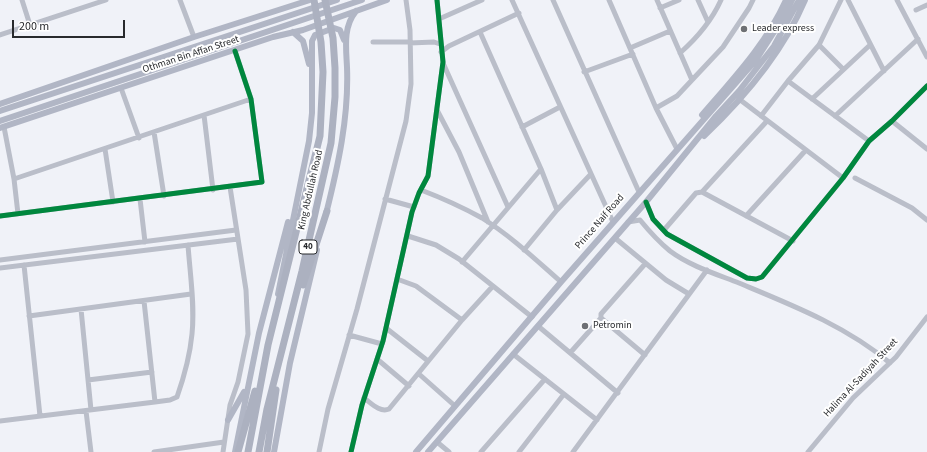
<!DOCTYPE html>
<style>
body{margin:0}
#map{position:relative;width:927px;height:452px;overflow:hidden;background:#f0f2f8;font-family:"Source Sans 3",sans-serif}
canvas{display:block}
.scale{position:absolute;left:12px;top:20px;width:113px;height:18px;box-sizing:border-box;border:2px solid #282a2d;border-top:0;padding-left:5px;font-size:12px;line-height:14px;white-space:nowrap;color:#282a2d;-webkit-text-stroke:3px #fff;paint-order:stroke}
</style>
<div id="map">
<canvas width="927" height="452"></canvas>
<div class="scale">200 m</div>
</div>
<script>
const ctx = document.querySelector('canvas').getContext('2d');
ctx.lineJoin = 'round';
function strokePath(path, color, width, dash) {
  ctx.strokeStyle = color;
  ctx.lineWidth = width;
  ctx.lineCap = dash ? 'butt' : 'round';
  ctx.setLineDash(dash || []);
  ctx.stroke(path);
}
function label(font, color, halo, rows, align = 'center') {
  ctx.font = font + ' "Source Sans 3",sans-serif';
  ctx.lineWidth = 4;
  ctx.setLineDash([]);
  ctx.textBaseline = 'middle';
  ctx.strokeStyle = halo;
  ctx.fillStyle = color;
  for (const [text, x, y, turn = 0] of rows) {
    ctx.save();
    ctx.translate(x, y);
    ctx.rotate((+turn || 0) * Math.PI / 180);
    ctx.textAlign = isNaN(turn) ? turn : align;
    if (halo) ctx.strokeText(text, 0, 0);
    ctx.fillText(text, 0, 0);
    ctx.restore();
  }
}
const minor = new Path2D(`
 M22,0l8,25
 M180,0l14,37
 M512,0l101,222
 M553,0l86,192
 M609,0l47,108 21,41
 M657,0l35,80
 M698,0l10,22
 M848,0l36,71
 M897,0l30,57
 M660,8l19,-8
 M916,10l11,-5
 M439,19l43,-19
 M480,32l61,137 16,41
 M0,35l106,-35
 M373,42h37
 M410,43l24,-1 6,2
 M819,45l24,24
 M630,48l40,-17
 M441,52l8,-6 70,-33
 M680,53c17,-15 32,-33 41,-53
 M443,63l65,144
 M584,72l49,-18
 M788,81l81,60
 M121,88l18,50
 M739,99l104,79
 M812,99l58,-54
 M656,108l21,-12 46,-49 26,-39 4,-8
 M437,110l22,42 29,70
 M204,115l9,75
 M761,116l27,-35 31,-36 22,-45
 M835,116l83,-77
 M892,121l35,28
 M4,127l10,52 4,35
 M522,127l38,-20
 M154,132l10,64
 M105,149l8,53
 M855,178l57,30 15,12
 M14,179l237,-80
 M421,190c21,8 41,17 61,28 29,18 54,42 79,64
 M702,192l65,-71
 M140,199l5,43
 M385,199l29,8
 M646,202l7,17 14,15 80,44 9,1 6,-2 81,-99 26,-37 23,-20 35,-35
 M0,216l262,-34 -11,-83 -16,-48
 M746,216l60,-66
 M628,222l12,-2c9,11 19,22 30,31 20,15 46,23 69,32 53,22 107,43 151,80
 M664,230l32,-37 6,-1 91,49
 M408,236l28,9 23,14 73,58
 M615,238l51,42 23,14
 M524,250l33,-40 33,-35
 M0,260l236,-30
 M462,262l79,-93
 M24,265l16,151
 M0,268l238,-29
 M397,279l19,7 46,34
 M144,301l11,101
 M81,309l10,101
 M29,316l162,-22
 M601,318l44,37
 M538,326l80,67
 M386,328l42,33
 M349,335l33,9
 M570,353l31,-35v-4l44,-50
 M513,354l84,66
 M377,359l32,27
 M419,374l36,32
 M88,380l64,-8
 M364,398c7,5 16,15 25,11l73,-89 31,-34
 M86,411l5,41
 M0,421l155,-19 15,-2 7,-3c7,-20 13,-42 15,-63 3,-29 -2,-60 -4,-89
 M437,442l12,10
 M154,452l70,-10
 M223,452l7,-47 8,-23 10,-48 -2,-44 -16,-103
 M319,452l9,-43 29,-100 49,-188 5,-37 -1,-54 -4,-30
 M351,452l11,-47 21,-64 29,-129 7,-19 9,-17 15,-114 -6,-62
 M481,452l64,-73
 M519,452l45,-58
 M573,452l134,-182
 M808,452l45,-54 43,-41 31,-40`);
const major = new Path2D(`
 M293,32l10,9 6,23
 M0,104l194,-67 116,-37
 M0,111l337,-111
 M702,115c31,-36 65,-72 84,-115
 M0,121l362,-121
 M0,128l273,-91 30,-7 84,-30
 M704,136c41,-39 79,-84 101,-136
 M326,214c12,-48 23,-97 21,-147 -1,-20 -4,-40 9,-56
 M278,294l31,-153 3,-28v-72l3,-6 19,-7 6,2 4,10
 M228,420l16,-28
 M235,452l24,-119 29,-111
 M274,452l16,-89 27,-113
 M416,452l145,-170 195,-222 27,-42 9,-18
 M428,452l218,-250 70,-86 23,-25 35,-45 25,-46`);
const highway = new Path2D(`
 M303,285l24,-74
 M238,452l17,-61
 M248,452l20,-107 52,-209 3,-64 -2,-30 -7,-42
 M259,452l8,-43 35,-138 29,-128 4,-46v-29l-2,-30 -8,-38
 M267,452l9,-62`);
const cycleway = new Path2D(`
 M646,202l7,17 14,15 80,44 9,1 6,-2 81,-99 26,-37 23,-20 35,-35
 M0,216l262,-34 -11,-83 -16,-48
 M351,452l11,-47 21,-64 29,-129 7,-19 9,-17 15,-114 -6,-62`);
const markers = [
 [744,29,4,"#6e7074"],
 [585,326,4,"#6e7074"]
];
const shields = [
 [308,247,18]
];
const shieldNames = [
 ["40",308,247]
];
const poiNames = [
 ["Leader express",752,29],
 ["Petromin",593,326]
];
const streetNames = [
 ["Othman Bin Affan Street",191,55,-18],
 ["King Abdullah Road",311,190,-77],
 ["Prince Naif Road",600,222,-49],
 ["Halima Al-Sadiyah Street",861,378,-47]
];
strokePath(minor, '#babec9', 5);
strokePath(major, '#b1b6c5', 6);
strokePath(highway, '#acb1c0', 7);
strokePath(cycleway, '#00873e', 5);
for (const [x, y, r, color] of markers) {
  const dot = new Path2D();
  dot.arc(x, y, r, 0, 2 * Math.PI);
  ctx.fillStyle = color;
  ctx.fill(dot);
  strokePath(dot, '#fff', 1.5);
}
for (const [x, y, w] of shields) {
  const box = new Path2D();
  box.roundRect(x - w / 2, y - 7, w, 14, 3);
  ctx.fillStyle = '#fff';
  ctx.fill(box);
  strokePath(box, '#282a2d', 1);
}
label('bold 9px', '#282a2d', null, shieldNames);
label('10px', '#282a2d', '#fff', poiNames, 'left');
label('10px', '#282a2d', '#fff', streetNames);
</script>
